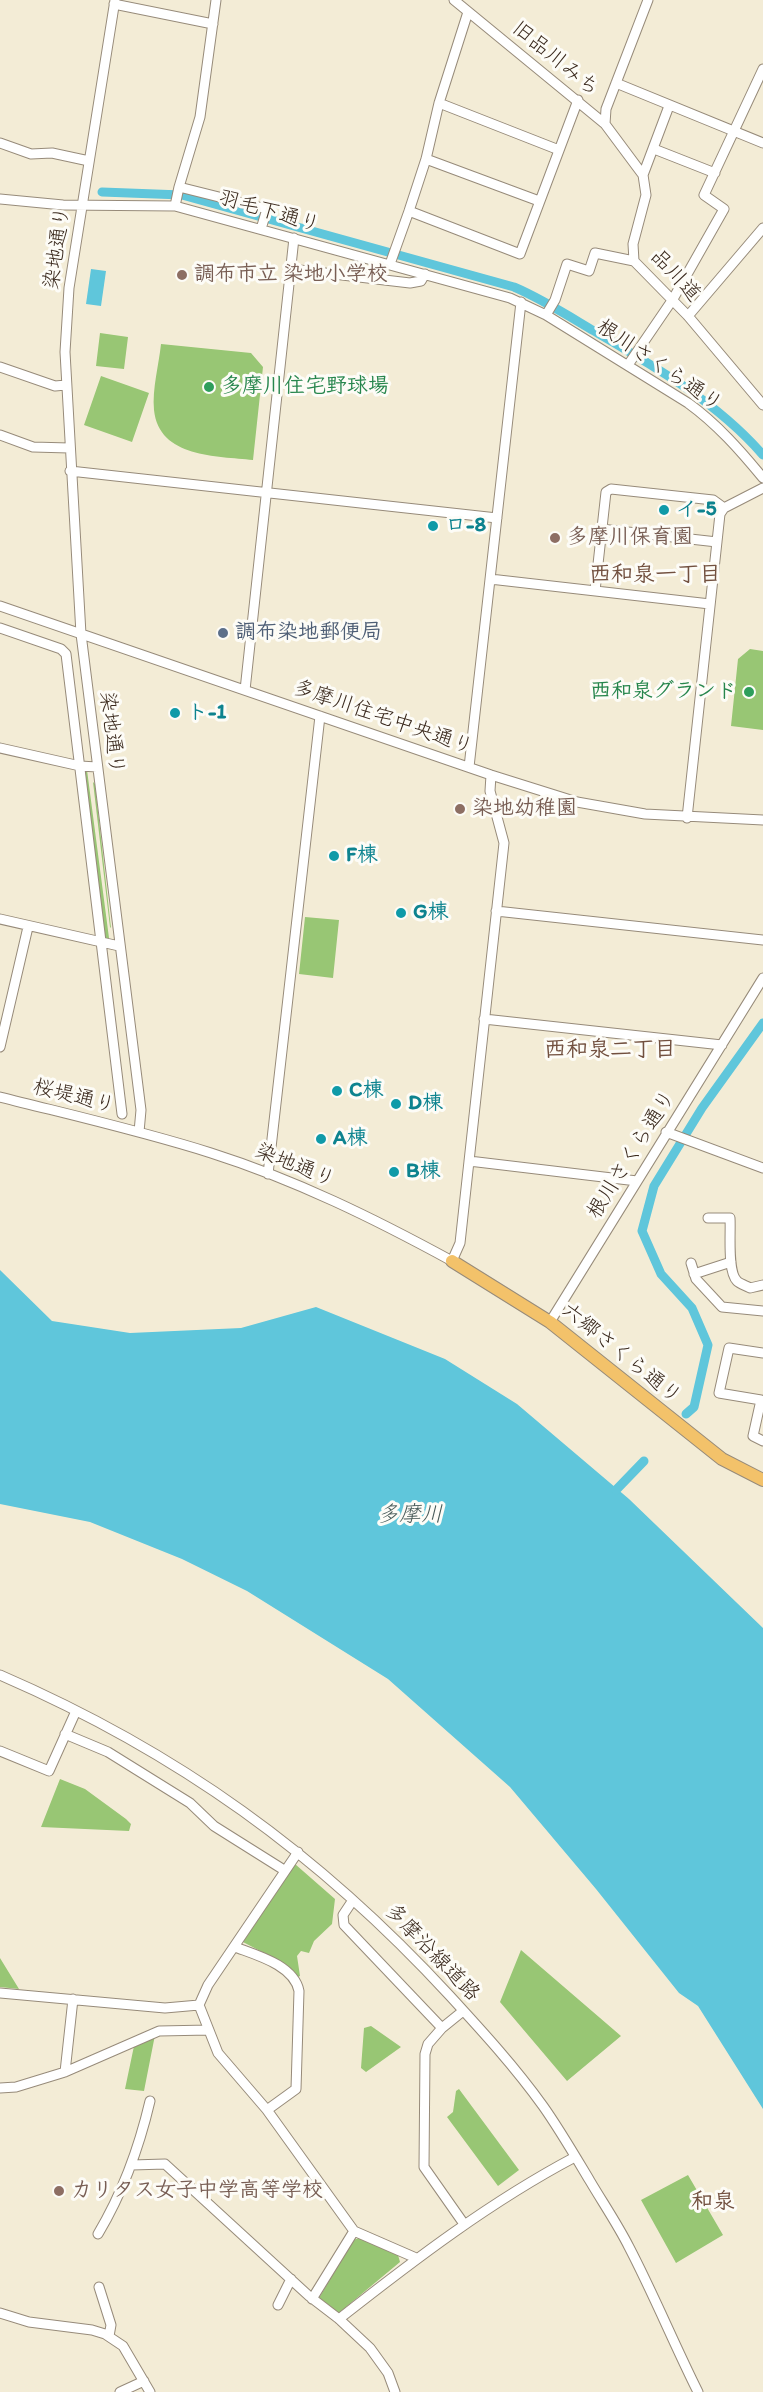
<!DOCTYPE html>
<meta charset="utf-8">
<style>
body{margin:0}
canvas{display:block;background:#f3ecd6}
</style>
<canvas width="763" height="2392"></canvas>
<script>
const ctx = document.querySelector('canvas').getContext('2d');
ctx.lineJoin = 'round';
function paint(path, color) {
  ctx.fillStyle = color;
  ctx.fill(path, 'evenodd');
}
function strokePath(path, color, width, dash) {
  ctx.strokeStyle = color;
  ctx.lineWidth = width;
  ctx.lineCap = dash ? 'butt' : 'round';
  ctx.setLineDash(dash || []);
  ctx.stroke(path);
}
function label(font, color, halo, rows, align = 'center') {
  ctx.font = font + ' Itim,"Klee One",sans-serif';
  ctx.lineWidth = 6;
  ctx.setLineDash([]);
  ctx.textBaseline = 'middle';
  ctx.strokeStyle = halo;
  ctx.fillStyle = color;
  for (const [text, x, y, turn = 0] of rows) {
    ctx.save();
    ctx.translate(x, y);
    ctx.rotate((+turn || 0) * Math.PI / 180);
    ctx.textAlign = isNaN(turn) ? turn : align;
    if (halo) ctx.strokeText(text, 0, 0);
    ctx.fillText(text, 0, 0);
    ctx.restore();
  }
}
const green = new Path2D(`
 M100,333l28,4 -4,32 -28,-3z
 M161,344l90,9 12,14 -10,93c-36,-4 -94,-2 -99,-50 -2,-21 5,-46 7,-66z
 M101,376l48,17 -17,49 -48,-17z
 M750,649l13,2v79l-32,-4 7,-67z
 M87,770l22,168v3l-5,-2 -20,-167z
 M93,782l2,2 16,144 -1,-1z
 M305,917l34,3 -6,58 -34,-4z
 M60,1779l25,10 41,30 5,5 -2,7 -88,-4z
 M295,1864l40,35 -3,25 -18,17 -5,12 -8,-2 -4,5 3,20 -2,1 -15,-14 -40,-21z
 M521,1950l100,86 -54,45 -67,-79z
 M0,1958l19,31 -19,-2z
 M371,2026l30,21 -35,25 -5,-4 3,-40z
 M155,2035l-11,56 -19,-2 9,-43z
 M459,2089l60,81 -21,16 -51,-69 6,-5 3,-21z
 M688,2175l35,60 -47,28 -35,-63z
 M359,2238l39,17 2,7 -60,50h-4l-17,-14 34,-58z`);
const water = new Path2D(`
 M91,269l15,2 -5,35 -15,-2z
 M0,1270l52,51 78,12 111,-5 75,-21 129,52 72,45 112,95 134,129v481l-65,-103 -19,-13 -83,-104 -86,-102 -122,-108 -141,-88 -65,-32 -92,-37 -90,-18z`);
const canal = new Path2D(`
 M102,192l80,3 332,92c28,12 53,28 80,44 60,35 123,71 169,124
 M686,1414l8,-7 14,-62 -16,-37 -31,-34 -19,-43 12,-45 48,-78 61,-85
 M616,1490l28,-29`);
const minor = new Path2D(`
 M115,0l-46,288 -4,64 16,282 60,476 -2,22
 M454,0l151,124 32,43 6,8 3,20 -13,49 1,17 54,55 75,89
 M114,4l99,20
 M616,83l147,60
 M439,103l120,47
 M605,124l1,-15 42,-109
 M0,143l31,11 21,-1 37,8
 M654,149l61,24
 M426,159l113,42
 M643,175l26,-69
 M179,187l21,-70 16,-117
 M0,199l63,6 112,1 335,92 36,17 142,88c29,21 52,47 75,75
 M175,206l4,-19 88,22 -6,20
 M409,211l111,43 58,-154
 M390,264l19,-53 17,-52 13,-56 29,-91
 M291,269l119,14 11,-2 4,-7
 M546,315l9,-15 12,-36 22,7 6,-18 39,8
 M688,316l75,-88
 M628,365l45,-66 51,-90 -20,-14 59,-126
 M0,367l55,19 11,-1
 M0,435l33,12 36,1
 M70,471l427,47
 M601,529l116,13
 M490,579l220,25
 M595,591l11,-99 5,-3 102,11 11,8
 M0,606l491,169 86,27 68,12 118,6
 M0,628l61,21 5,5 56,460
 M245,690l49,-452
 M0,748l80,18 17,1
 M469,767l52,-465
 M687,818l33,-304 4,-6 39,-20
 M496,911l267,29
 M0,919l119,27
 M484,1019l238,26
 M0,1047l28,-120
 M0,1097c71,18 142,34 211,56 85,27 164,66 241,108l8,-18 44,-400 -14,-52 1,-16
 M666,1132l97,36
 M469,1161l168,20
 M268,1174l52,-458
 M708,1218h22c1,14 -3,53 7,63 3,3 10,5 13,7l13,-3
 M691,1263l5,16 26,28 41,4
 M694,1274l37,-12
 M550,1322l213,-344
 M763,1353l-34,-5 -10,45 42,7 -8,36 10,5
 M0,1675c178,77 319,179 450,321 33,36 65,71 93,110 17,24 32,50 47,75 13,22 28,44 39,66 25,48 45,97 69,145
 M65,1734l43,18 82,51 24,23 70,44
 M0,1751l49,20 27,-60
 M298,1852l-90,133 -9,20 19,48 49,57 87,121 62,27
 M353,1900l-10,15 1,10 98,103 -14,16 -3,10 -1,113 40,57
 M235,1947c21,8 59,18 64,44l-3,98 -29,21
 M0,1993l165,15 34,-3
 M442,2028l21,-17
 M65,2072l8,-73
 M0,2088l16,-1 49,-15 94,-41 50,-1
 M132,2165l33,-1 144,132 30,23 31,29 18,25 7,19
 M98,2234c25,-42 41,-86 52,-133
 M99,2287l12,38 -2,11
 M312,2299l42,-68
 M278,2305l13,-26
 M0,2313l29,9 63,8 13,4 18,12 27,46
 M339,2319c75,-59 151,-117 236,-162
 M120,2392l24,-11`);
const major = new Path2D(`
 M452,1261l98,61 172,137 41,21`);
const markers = [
 [182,275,6,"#8d6e63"],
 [209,387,6,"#2e9e5b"],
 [664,510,6,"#0f9aa8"],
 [433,526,6,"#0f9aa8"],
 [555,538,6,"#8d6e63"],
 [223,633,6,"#5c6f8a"],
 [749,692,6,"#2e9e5b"],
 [175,713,6,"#0f9aa8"],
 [460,809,6,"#8d6e63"],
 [334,856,6,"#0f9aa8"],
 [401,913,6,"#0f9aa8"],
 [337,1091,6,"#0f9aa8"],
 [396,1104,6,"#0f9aa8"],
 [321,1139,6,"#0f9aa8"],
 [394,1172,6,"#0f9aa8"],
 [59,2191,6,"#8d6e63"]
];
const streetNames = [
 ["旧品川みち",555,59,39],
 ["羽毛下通り",269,212,16],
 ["染地通り",58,248,-82],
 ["品川道",675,276,47],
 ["根川さくら通り",659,366,34],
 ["多摩川住宅中央通り",383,718,19],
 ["染地通り",111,733,83],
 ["桜堤通り",74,1097,14],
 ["根川さくら通り",632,1155,-58],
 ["染地通り",295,1166,22],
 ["六郷さくら通り",621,1354,39],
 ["多摩沿線道路",432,1953,46]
];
const educationNames = [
 ["調布市立 染地小学校",194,275],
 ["多摩川保育園",567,538],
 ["染地幼稚園",472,809],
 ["カリタス女子中学高等学校",71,2191]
];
const leisureNames = [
 ["多摩川住宅野球場",221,387],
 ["西和泉グランド",737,692,"right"]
];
const cultureNames = [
 ["イ-5",676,510],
 ["ロ-8",445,526],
 ["ト-1",187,713],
 ["F棟",346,856],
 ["G棟",413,913],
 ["C棟",349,1091],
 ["D棟",408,1104],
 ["A棟",333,1139],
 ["B棟",406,1172]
];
const serviceNames = [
 ["調布染地郵便局",235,633]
];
const neighbourhoodNames = [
 ["西和泉一丁目",655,575],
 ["西和泉二丁目",610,1050],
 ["和泉",713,2202]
];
const waterNames = [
 ["多摩川",410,1515]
];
paint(green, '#98c674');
paint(water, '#5fc6db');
strokePath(canal, '#5fc6db', 9);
strokePath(minor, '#978b7a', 11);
strokePath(major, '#978b7a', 14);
strokePath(minor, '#fff', 9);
strokePath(major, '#f3c26a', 12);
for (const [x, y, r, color] of markers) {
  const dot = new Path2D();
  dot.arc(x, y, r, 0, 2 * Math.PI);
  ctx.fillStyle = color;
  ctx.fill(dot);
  strokePath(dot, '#fdfcf7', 2);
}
label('21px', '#3b2a1e', '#fdfcf7', streetNames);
label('bold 21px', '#785e54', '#fdfcf7', educationNames, 'left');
label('bold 21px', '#27864d', '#fdfcf7', leisureNames, 'left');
label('bold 21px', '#0d838f', '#fdfcf7', cultureNames, 'left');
label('bold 21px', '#4e5e75', '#fdfcf7', serviceNames, 'left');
label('bold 22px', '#72503f', '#fdfcf7', neighbourhoodNames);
label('italic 22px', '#465957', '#fdfcf7', waterNames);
</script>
